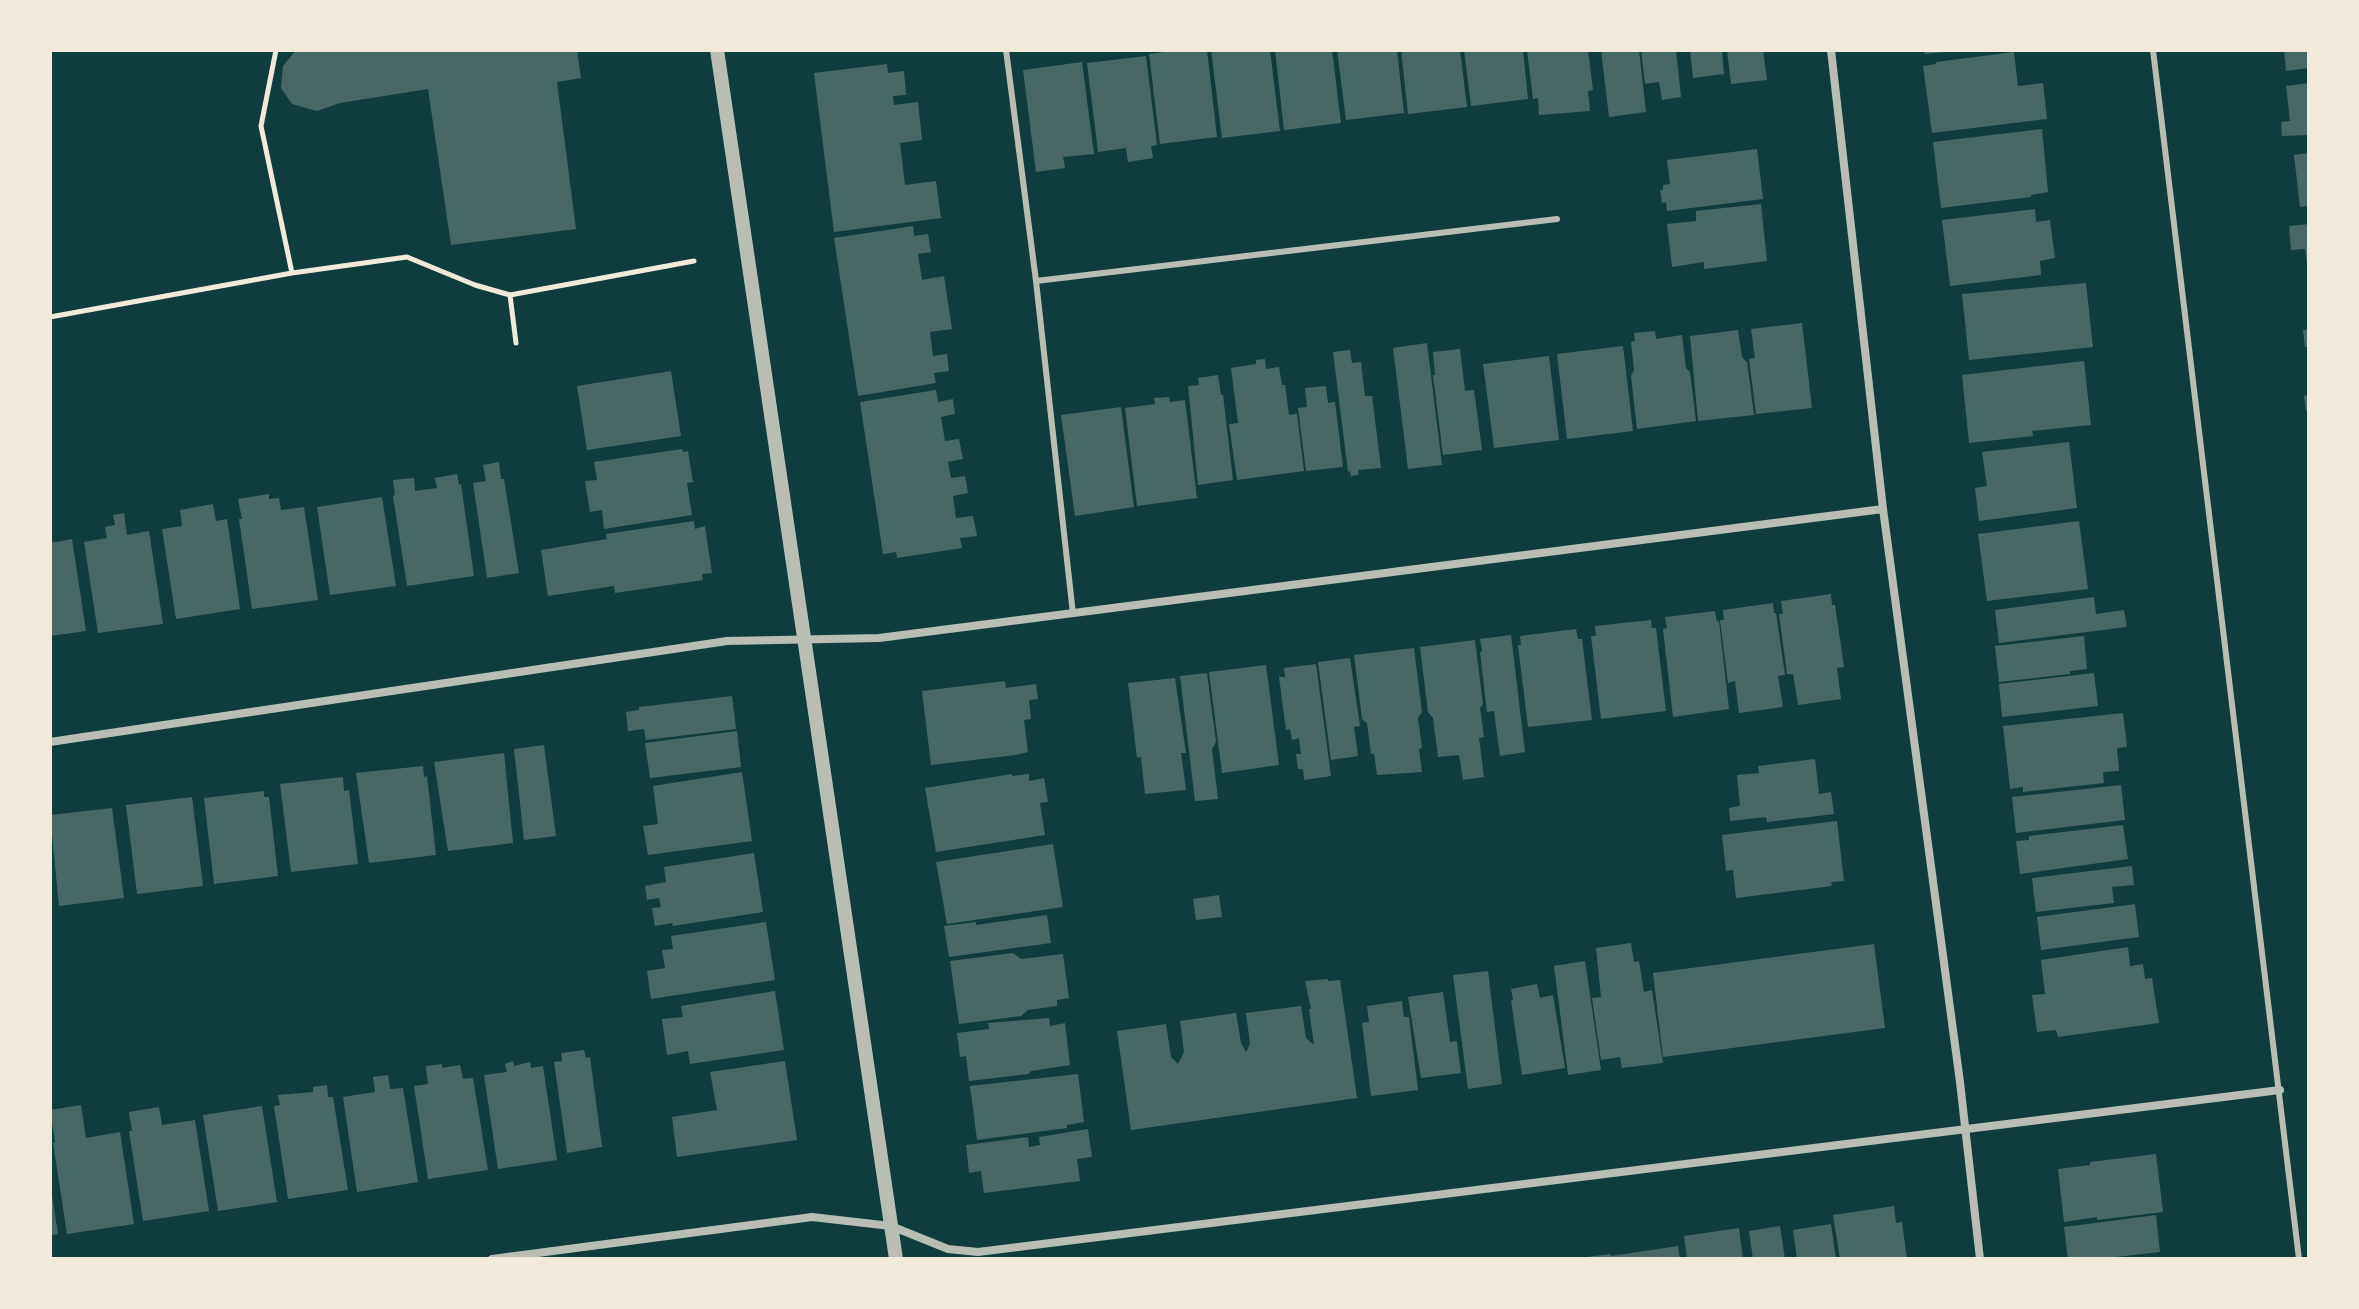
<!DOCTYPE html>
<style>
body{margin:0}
#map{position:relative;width:2359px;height:1309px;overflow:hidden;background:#0f3d3e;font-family:"Times New Roman",serif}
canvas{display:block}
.frame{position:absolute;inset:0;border:52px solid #f1e9da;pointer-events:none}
</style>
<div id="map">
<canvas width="2359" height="1309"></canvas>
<div class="frame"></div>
</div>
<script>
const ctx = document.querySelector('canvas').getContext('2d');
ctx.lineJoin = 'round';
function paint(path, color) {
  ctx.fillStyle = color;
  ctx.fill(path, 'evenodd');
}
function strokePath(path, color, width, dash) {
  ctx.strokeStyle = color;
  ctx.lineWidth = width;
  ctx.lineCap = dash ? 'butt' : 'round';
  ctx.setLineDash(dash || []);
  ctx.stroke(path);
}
const building = new Path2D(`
 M296,50h281l4,28 -24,4 19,147 -125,16 -23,-156 -88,14 -23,8 -25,-7 -11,-16 2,-22z
 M1179,50h28l10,87 -57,7 -11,-90z
 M1211,50h59l10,81 -58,7z
 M1275,50h57l9,73 -57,7z
 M1337,50h60l7,63 -58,7z
 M1401,50h59l7,57 -59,7z
 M1464,50h59l5,49 -57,7z
 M1527,50h61l5,40 -5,1 2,20 -51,4 -1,-17 -5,1z
 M1601,50h38l7,62 -37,5z
 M1641,50h35l5,47 -19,3 -3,-18 -14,2z
 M1690,50h32l2,24 -31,4z
 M1727,50h36l4,30 -36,4z
 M1924,50h20v2l-19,2z
 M2284,50h25v18l-23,3z
 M2014,52l4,34 25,-3 4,36 -115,14 -9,-67 13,-2v-2z
 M1146,56l11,89 -6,1 2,12 -25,4 -2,-14 -28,4 -11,-89z
 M1082,62l12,92 -31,3 2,11 -29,4 -13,-102z
 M887,64l1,9 16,-2 2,24 -13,1 1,9 24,-3 4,38 -22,3 5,42 31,-4 5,37 -107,14 -20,-159z
 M2309,83v52l-27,1 -1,-14 9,-1 -4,-35z
 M2042,129l6,63 -17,3v2l-90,11 -8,-66z
 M1757,149l6,50 -96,12 -1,-9 -4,1 -2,-13h3v-5l7,-1 -3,-24z
 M2309,153v53l-9,1 -6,-52z
 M1761,204l6,57 -63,8v-7l-32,5 -5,-43 29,-3v-10z
 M2035,209l1,13 14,-2 5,38 -15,3 1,14 -91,11 -8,-66z
 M2309,224v40h-2l-2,-15 -14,1 -2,-24z
 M913,226l1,10 14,-2 3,18 -13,2 4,26 22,-4 8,53 -22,3 3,24 14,-2 2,17 -15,2 2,10 -78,13 -24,-158z
 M2086,283l7,64 -124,13 -7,-66z
 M1802,323l10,85 -56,6 -7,-55 6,-1 -4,-29z
 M2309,329v18h-4l-2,-17z
 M1738,330l4,27 5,5 7,53 -56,6 -8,-85z
 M1655,331l1,8 26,-4 4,33 4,4 6,49 -59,8 -6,-53 3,-6 -3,-28 4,-1 -1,-8z
 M1427,343l15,122 -34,4 -15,-121z
 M1623,346l10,85 -66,8 -10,-85z
 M1460,349l5,42 9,-1 8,60 -39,5 -10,-80h2l-2,-23z
 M1350,350l2,13 9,-1 4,34h7l9,72 -23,2 1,5 -8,1 -1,-5 -2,1 -15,-120z
 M1549,356l10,84 -65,8 -11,-84z
 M1265,359l1,10 13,-2 3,18h3l4,30 8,-1 7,57 -67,9 -8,-56 9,-1 -7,-55 25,-4v-4z
 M2084,361l7,64 -59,6 1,5 -64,7 -7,-68z
 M671,371l10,65 -94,14 -10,-64z
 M1218,375l3,20h2l10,85 -35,5 -10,-99 11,-1 -1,-7z
 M1326,386l2,17 7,-1 8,65 -37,4 -8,-63 9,-1 -2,-19z
 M936,390l2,12 15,-3 2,15 -14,3 4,24 14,-2 4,20 -15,3 3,16 14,-2 3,17 -15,3 3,22 17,-2 4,20 -17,2 2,10 -65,10 -1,-6 -13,2 -23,-152z
 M2309,395v16h-3l-2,-15z
 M1169,397l1,5 15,-2 12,98 -60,8 -12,-98 30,-4 -1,-6z
 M1121,407l13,100 -59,9 -14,-101z
 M2069,442l8,66 -98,13 -4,-33 12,-2 -5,-34z
 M682,449l1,3 5,-1 5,31 -6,1 5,32 -88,14 -2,-19 -12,2 -5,-31 12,-1 -3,-18z
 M499,462l2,17h3l15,94 -32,5 -14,-95 13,-2 -3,-16z
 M457,474l2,11 2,-1 13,92 -67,10 -14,-90 2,-1 -2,-15 21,-2 1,13 22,-3 -2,-10z
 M269,494v5l10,-1 2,12 23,-3 14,93 -66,9 -13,-90h3l-4,-20z
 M382,497l14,89 -66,9 -13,-88z
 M213,504l3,17 11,-2 13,90 -64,10 -14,-90 20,-3 -2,-16z
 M124,513l3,22 22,-4 14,93 -65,9 -14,-91 23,-4 -2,-11 10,-2 -2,-10z
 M694,521l1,8 10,-3 7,47 -10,1 1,6 -88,13 -1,-7 -66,10 -7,-46 66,-11 -1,-5z
 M2079,521l9,68 -101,12 -9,-67z
 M72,539l14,92 -36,5v-93z
 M1831,594l1,11h3l9,62 -7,1 4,31 -43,6 -5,-31h-6l-8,-60h4l-2,-13z
 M2094,597l2,17 28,-4 3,17 -128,16 -4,-33z
 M1773,603l1,10h2l9,62 -7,1 5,31 -44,6 -4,-32 -7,2 -8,-63h4l-1,-10z
 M1715,611l2,11 2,-1 10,88 -56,8 -10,-88 4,-1 -2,-11z
 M1651,620l1,8h4l10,83 -65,8 -10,-83h5l-1,-10z
 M1576,629l2,10h4l10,81 -64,7 -10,-82h3l-1,-9z
 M1511,635l14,117 -25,4 -6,-45 -7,1 -7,-60 2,-1 -2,-12z
 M2084,636l3,33 -17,2v3l-71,8 -4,-36z
 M1475,640l8,64 -3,4 4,29 -5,1 5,39 -21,3 -4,-25 -21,2 -5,-39 -5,-6 -8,-65z
 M1414,648l8,64 -4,6 4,30 -3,1 3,23 -45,3 -3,-22 -3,1 -4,-31 -5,-4 -8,-64z
 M1350,658l10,68 -6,1 4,29 -27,4 -13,-98z
 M1316,664l15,112 -27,4 -1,-11h-5l-2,-15h5l-2,-16 -7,2 -2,-11 -4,1 -7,-53h6l-1,-9z
 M1266,665l13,100 -57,8 -13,-101z
 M1207,673l9,69 -4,7 6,50 -23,2 -15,-125z
 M2094,673l4,33 -96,11 -3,-33z
 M1175,678l11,75h-5l5,37 -41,4 -4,-37 -4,1 -9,-75z
 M1005,681l1,7 30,-4 2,15 -9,1 2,19 -7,1 4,32 -12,3 -85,10 -9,-74z
 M732,696l4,33 -90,11 -2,-11 -16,2 -2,-19 13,-2v-3z
 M2123,713l4,34 -10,1 2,23 -16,1 1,11 -81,9v-5l-13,2 -7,-63z
 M737,731l4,36 -91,11 -5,-35z
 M544,745l12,91 -32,4 -10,-91z
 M504,753l9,90 -65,8 -14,-89z
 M1815,759l4,35 12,-2 3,22 -67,8 -1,-5 -36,4 -1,-13 11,-2 -3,-31 22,-2 -1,-7z
 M423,766l1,11 3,-1 9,79 -67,8 -13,-90z
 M742,772l10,69 -104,14 -5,-29 15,-2 -5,-38z
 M1012,774v2l17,-2v7l15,-3 4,24 -8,1 5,32 -109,17 -11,-64z
 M343,777l1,14 5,-1 9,74 -67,8 -11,-88z
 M2121,785l4,35 -109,13 -4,-36z
 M264,791v6h5l9,79 -64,8 -10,-86z
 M192,797l11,89 -66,8 -11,-89z
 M112,808l12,90 -65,8 -9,-91z
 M1837,821l7,60 -13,1 1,4 -96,12 -3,-28 -7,1 -4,-36z
 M2123,825l5,34 -108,15 -4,-33 13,-1v-4z
 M1053,844l10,63 -116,17 -11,-62z
 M754,853l9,59 -90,14 -1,-3 -17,3 -3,-18 9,-1 -2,-9 -12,2 -2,-14 21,-4 -2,-15z
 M2132,866l2,19 -22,2 2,16 -78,9 -4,-34z
 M1219,895l3,22 -26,3 -3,-21z
 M2135,904l4,33 -98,13 -4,-33z
 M1047,915l4,28 -102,14 -5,-31 32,-4v3z
 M766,922l9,58 -124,19 -4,-28 18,-3 -3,-18 11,-1 -2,-13z
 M1631,943l3,19 5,-1 5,31 8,-2 11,73 -41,5 -2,-11 -19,3 -9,-62 9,-1 -5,-49z
 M1874,944l11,84 -222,29 -10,-84z
 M2128,947l2,19 13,-2 2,15 7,-1 7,45 -101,14 -2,-7 -19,2 -5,-37 13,-1 -4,-34z
 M1013,953l8,6 42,-5 6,44 -12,2v6l-29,4 -7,6 -62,8 -9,-63z
 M1585,961l16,109 -33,5 -14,-109z
 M1488,971l14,113 -34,5 -15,-114z
 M1328,979v2l12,-1 17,118 -226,32 -14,-99 49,-7 5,33 7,7 6,-12 -4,-31 56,-8 5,30 5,9 4,-8 -4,-31 55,-7 5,32 8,7 -5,-36h2l-6,-28z
 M1537,984l3,14 13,-3 12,73 -43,7 -11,-74 2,-1 -2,-11z
 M775,991l9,59 -94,14 -2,-13 -21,4 -5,-36 21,-2 -2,-11z
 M1443,992l7,50 7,-1 4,32 -40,5 -13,-81z
 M1402,1001l2,16h5l9,73 -47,6 -9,-73 7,-1 -2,-16z
 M1049,1018l1,8 15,-3 5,42 -39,6 -3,3 -59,7 -3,-25 -6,1 -3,-24 32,-4 -1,-6z
 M584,1050l2,8 4,-1 12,90 -35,6 -13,-91 8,-1 -1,-8z
 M513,1061l1,5 16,-4 1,6 12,-2 14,94 -59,9 -14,-94 23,-3 -2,-8z
 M785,1061l12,79 -120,17 -5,-40 45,-7 -7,-38z
 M442,1064v4l18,-3 3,14 10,-1 15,92 -60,9 -14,-93 14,-2 -2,-18z
 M1078,1074l6,48 -17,3v3l-90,12 -7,-54z
 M388,1075l2,14 13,-1 15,94 -61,10 -14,-95 32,-5 -2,-15z
 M327,1085l1,12h5l15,93 -60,9 -14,-93 6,-1 -2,-10 35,-3v-5z
 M81,1105l5,33 34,-6 14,92 -67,10 -14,-91 2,-1 -5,-32z
 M262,1106l15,96 -59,9 -15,-96z
 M159,1107l3,18 33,-5 14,91 -66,10 -14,-90h3l-3,-19z
 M1088,1129l4,28 -15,2 3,22 -96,12 -3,-22 -12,2 -3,-28 62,-8 1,10 11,-2 -1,-8z
 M2156,1154l7,58 -66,8v-3l-33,5 -6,-53 32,-4v-3z
 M50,1195h2l6,39 -8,1z
 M1894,1206l2,17 6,-1 5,37h-67l-7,-44z
 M2156,1215l4,37 -62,7h-30l-4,-32z
 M1831,1224l5,35h-39l-4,-29z
 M1780,1226l5,33h-32l-4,-28z
 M1739,1228l4,31h-56l-3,-23z
 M1678,1246l2,13h-93v-2l23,-3 1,2z`);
const path = new Path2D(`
 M292,273l115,-16 68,28 35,10 184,-34
 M510,295l6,48
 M50,317l242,-44 -31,-147 15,-76`);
const service = new Path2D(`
 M1006,50l30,231 37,333
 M2153,50l146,1209
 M1036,281l521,-62`);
const minor = new Path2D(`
 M1831,50l52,459 77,573 20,177
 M50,742l677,-101 152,-3 1004,-129
 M492,1259l320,-42 79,9 57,23 30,3 1302,-162`);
const tertiary = new Path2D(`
 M717,50l179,1209`);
paint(building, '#486865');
strokePath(path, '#f1e9da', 5);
strokePath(service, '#b8beb3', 6);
strokePath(minor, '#b8beb3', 8);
strokePath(tertiary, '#b8beb3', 14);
</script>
